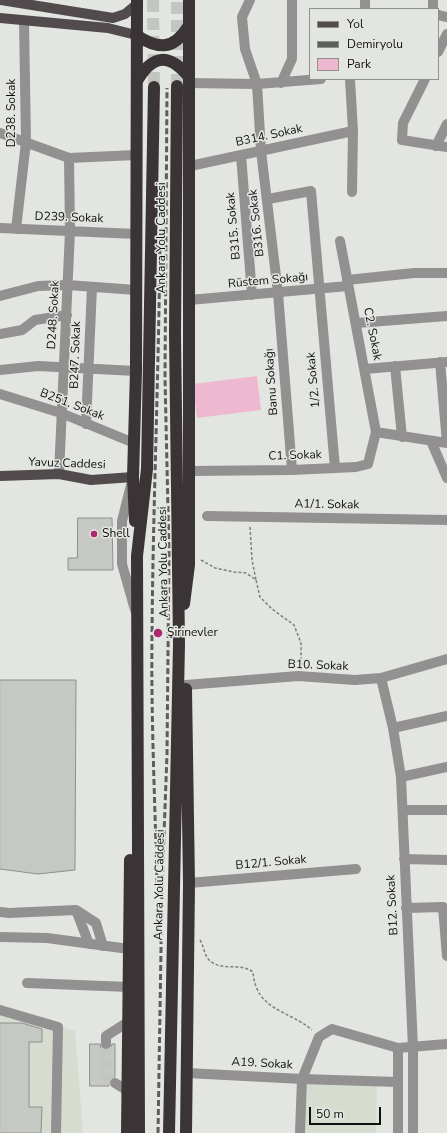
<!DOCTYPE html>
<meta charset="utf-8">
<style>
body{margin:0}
#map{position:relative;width:447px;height:1133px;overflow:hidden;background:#e3e6e0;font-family:"Nunito Sans",sans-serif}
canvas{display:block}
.legend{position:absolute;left:309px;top:8px;width:130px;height:72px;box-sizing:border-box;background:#e3e6e0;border:1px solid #8e908c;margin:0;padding:5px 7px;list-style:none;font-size:12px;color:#0f100e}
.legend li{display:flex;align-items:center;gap:8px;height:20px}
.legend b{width:20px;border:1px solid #8e908c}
.scale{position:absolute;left:309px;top:1107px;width:72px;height:18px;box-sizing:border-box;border:2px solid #0f100e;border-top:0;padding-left:5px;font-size:12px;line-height:14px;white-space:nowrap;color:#0f100e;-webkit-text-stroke:3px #e3e6e0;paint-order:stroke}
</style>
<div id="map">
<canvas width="447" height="1133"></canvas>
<ul class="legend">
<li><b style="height:5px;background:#514b4e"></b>Yol</li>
<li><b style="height:5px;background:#5c5e5a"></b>Demiryolu</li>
<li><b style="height:11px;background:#eeb9d0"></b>Park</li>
</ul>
<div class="scale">50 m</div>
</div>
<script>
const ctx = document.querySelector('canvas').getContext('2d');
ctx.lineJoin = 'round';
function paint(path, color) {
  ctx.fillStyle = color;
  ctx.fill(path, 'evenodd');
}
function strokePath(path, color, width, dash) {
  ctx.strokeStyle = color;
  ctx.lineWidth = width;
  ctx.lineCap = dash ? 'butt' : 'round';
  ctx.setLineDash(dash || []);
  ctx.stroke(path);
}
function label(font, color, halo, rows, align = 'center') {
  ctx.font = font + ' "Nunito Sans",sans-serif';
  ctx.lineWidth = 3;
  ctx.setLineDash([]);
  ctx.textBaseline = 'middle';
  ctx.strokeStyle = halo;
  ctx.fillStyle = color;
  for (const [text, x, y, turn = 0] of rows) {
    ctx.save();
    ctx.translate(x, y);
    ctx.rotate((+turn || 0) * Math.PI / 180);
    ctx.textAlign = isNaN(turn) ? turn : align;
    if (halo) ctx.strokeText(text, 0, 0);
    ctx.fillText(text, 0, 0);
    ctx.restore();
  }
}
const built = new Path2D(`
 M0,1004l7,4 68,23 8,102h-83z
 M305,1083l72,3 -1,47h-71z`);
const green = new Path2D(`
 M257,376l4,34 -64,8 -4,-34z`);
const building = new Path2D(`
 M78,518h34l1,52h-45v-12h9z
 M0,680h76l-1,190 -37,4 -38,-5z
 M0,1023h22l20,6v13h-13v65h13l-1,26h-41z
 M90,1044h10l1,4 5,2 4,-1 2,-5h3v33l-6,3v6h-19z`);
const minorTunnel = new Path2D(`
 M106,1044v33l9,6`);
const highwayTunnel = new Path2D(`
 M153,0l1,87
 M177,86v-86`);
const path = new Path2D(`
 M250,527l2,33 4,20
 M201,560l14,8 19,4 12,1 10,7 4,17 12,12 22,16 7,18v23
 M200,940c4,6 4,15 9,20 12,12 31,2 44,12 3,39 36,38 59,58`);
const minor = new Path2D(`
 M250,0l-8,17 3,32 12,35 4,67 17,142 14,177
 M365,0v9
 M433,0v9
 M438,15l9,2
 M438,52l9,-18
 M350,79l3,52 -1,61
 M425,79l-22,44 -1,17 45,7
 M189,83l68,1 64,-5
 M281,83l11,-24v-59
 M0,133l69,25 67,-3
 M436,146l11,-22
 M241,155l11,140
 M190,166l163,-35
 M268,199l43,-8 24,277
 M0,228l136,6
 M16,229l10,-87 -2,-121
 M347,280l67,-7h33
 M0,296l38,-10 30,-1 68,5
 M189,300l159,-14
 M357,323l90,-7
 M0,334l22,-4 13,-10 32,-5
 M440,362l7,81
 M395,366l7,71
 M365,369l82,-7
 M0,370l38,-4 98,5
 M0,394l61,19 73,30
 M86,424l6,-137
 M376,432l71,11
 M431,441l16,37
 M189,471l103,-1 64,-3 12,-3 8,-32 -36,-191
 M59,474l11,-243 -1,-73
 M131,485l-9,36v43l13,46
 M207,516l240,4
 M381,678l12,50 8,49 12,271v85
 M186,685l112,-9 57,4 26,-2 66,-19
 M393,728l54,-12
 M401,777l46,-10
 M403,810h44
 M404,859l43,1
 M189,883l167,-14
 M406,908l37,-1 4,49
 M76,910l13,34
 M0,912l9,1 67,-3 20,13 7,23
 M0,937l47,1 82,11
 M27,983l102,4
 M0,1010l58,17 -2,106
 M106,1044v-8l22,-14
 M187,1073l115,6 17,-42 13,-8 66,19 49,-4
 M115,1083l13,8
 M300,1133l2,-54 96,3
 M398,1133v-85`);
const major = new Path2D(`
 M1,0l112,18 12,-4 12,-10
 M0,18l108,10 28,7
 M0,476l59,-2 32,6 42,-3`);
const highway = new Path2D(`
 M136,35c21,14 37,16 52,-8
 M137,81c16,-27 32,-28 52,-4
 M135,521l-2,-44 3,-106 1,-371
 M184,604l5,-39v-565
 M186,689l3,194 -3,250
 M127,1133l3,-273
 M139,1133l-2,-577 10,-87 7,-382
 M169,1133l10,-489 -4,-310 2,-248`);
const rail = new Path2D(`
 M157,884c-2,-83 -6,-165 -5,-248 1,-133 7,-267 8,-400
 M158,1133l4,-244 5,-135 2,-201 -4,-175 2,-290`);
const markers = [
 [94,534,4,"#ab2872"],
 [158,633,5,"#ab2872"]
];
const streetNames = [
 ["D238. Sokak",12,113,-90],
 ["B314. Sokak",269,136,-12],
 ["D239. Sokak",69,218,2],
 ["B316. Sokak",257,223,-96],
 ["B315. Sokak",234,226,-95],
 ["Ankara Yolu Caddesi",162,238,-90],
 ["Rüstem Sokağı",268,281,-5],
 ["D248. Sokak",54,315,-87],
 ["C2. Sokak",372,334,79],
 ["B247. Sokak",76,355,-88],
 ["1/2. Sokak",314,380,-95],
 ["Banu Sokağı",272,382,-94],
 ["B251. Sokak",72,405,21],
 ["C1. Sokak",295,456,-2],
 ["Yavuz Caddesi",67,464,2],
 ["A1/1. Sokak",327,505,1],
 ["Ankara Yolu Caddesi",164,562,-91],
 ["B10. Sokak",318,666,2],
 ["B12/1. Sokak",271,863,-5],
 ["Ankara Yolu Caddesi",160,885,-89],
 ["B12. Sokak",393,905,-93],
 ["A19. Sokak",262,1064,3]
];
const poiNames = [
 ["Shell",102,534],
 ["Şirinevler",167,633]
];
paint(built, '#d6ddd0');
paint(green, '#eeb9d0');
paint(building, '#c6c9c3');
strokePath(building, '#8d908b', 1);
strokePath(minorTunnel, '#c3c6c0', 10, [10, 5]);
strokePath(highwayTunnel, '#c3c6c0', 12, [12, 6]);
strokePath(path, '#7d7f7b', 1.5, [3, 2]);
strokePath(minor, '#939091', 10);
strokePath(major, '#514b4e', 10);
strokePath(highway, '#3a3436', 12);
strokePath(rail, '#5c5e5a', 3, [6, 3]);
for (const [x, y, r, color] of markers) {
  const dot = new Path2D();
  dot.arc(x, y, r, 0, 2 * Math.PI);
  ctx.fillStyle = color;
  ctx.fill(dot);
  strokePath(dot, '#e3e6e0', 1.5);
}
label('12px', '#0f100e', '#e3e6e0', streetNames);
label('12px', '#0f100e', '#e3e6e0', poiNames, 'left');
</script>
